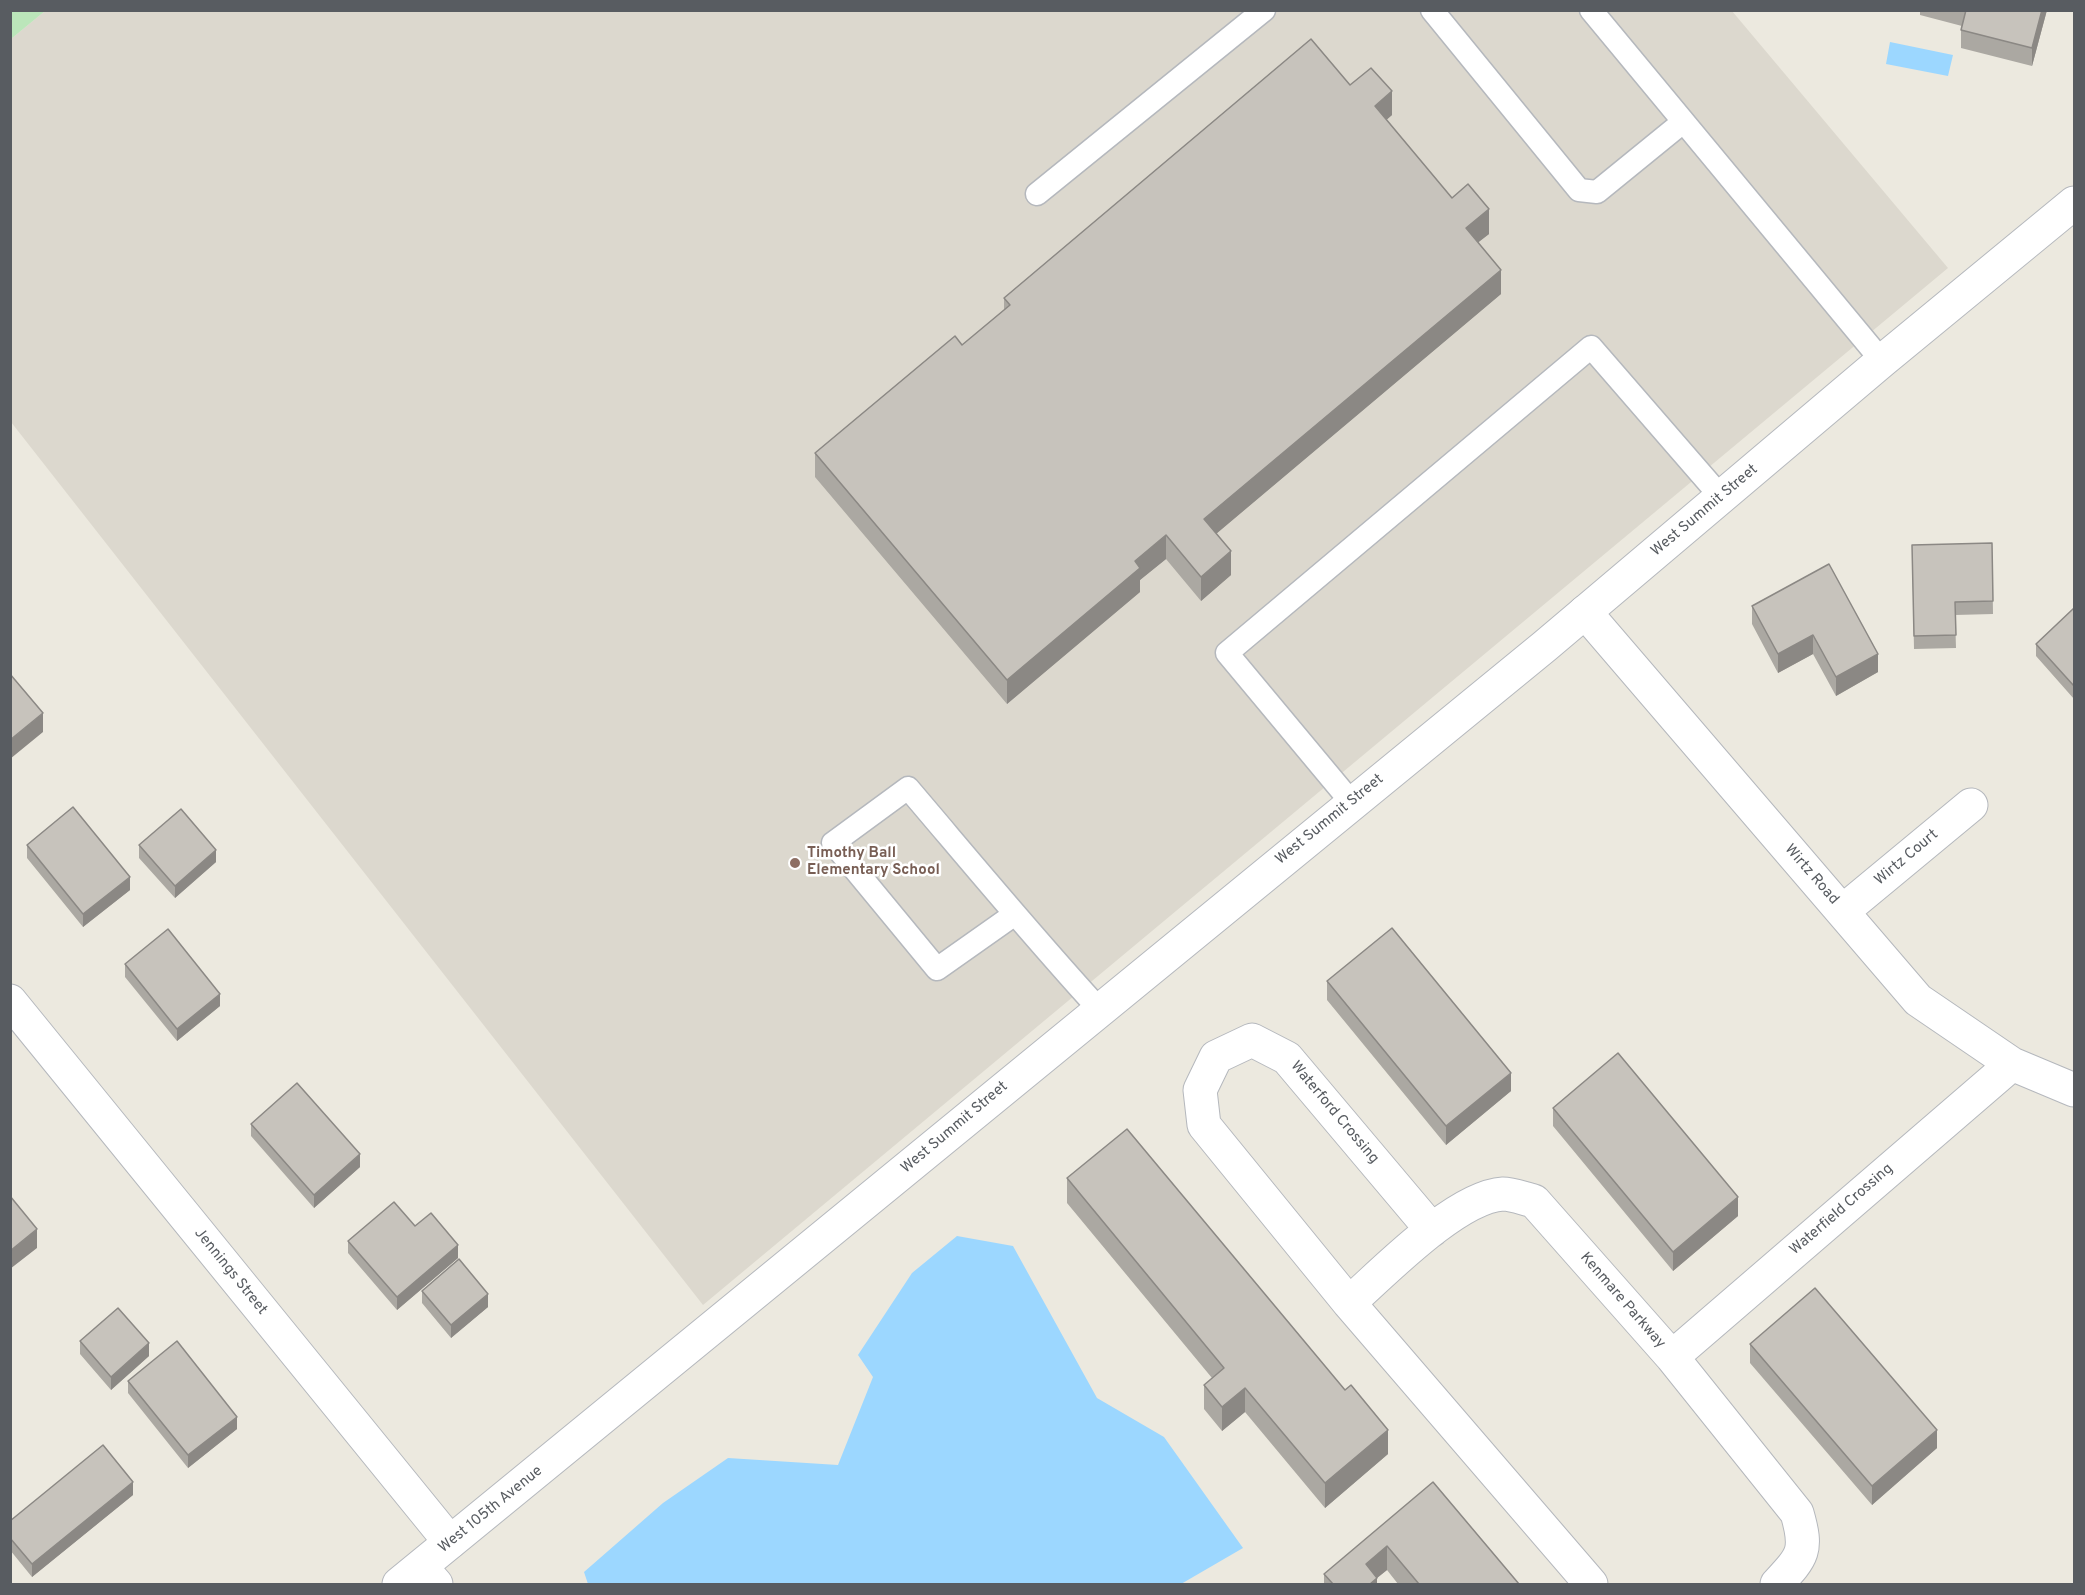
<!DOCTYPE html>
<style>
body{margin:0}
#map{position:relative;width:2085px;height:1595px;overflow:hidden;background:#ece9df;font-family:Overpass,sans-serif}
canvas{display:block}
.frame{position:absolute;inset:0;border:12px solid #585c61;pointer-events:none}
</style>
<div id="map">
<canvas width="2085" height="1595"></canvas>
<div class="frame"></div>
</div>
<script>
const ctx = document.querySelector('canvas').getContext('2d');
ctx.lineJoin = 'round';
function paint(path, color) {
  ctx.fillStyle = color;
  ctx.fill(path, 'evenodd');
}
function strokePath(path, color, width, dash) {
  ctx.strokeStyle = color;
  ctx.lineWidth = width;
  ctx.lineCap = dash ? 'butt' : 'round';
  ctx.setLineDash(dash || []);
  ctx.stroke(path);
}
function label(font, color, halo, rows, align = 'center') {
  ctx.font = font + ' Overpass,sans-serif';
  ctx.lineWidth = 5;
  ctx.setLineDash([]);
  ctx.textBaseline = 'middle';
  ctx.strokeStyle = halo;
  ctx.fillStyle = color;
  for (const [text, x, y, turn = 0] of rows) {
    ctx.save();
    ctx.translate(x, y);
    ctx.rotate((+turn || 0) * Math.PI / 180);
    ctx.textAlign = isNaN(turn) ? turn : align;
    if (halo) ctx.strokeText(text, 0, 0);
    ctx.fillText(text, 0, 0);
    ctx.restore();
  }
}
const education = new Path2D(`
 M45,11h1687l216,257 -1245,1037 -692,-883v-383z`);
const green = new Path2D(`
 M11,10h34v1l-34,28z`);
const water = new Path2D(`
 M1890,42l63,13 -5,21 -62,-12z
 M957,1236l56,10 84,152 67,39 79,111 -62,36h-593l-4,-12 79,-69 65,-45 110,7 35,-88 -15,-22 54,-82z`);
const service = new Path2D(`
 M1432,10l147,180 18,2 86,-70
 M1591,10l291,351
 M1037,194l227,-184
 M1352,803l-125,-150 364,-306 131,151
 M1015,914l-78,55 -104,-126 75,-55c63,74 125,149 191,221`);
const minor = new Path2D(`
 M1585,612l333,388 94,64 62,26
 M1843,911l128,-106
 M10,1001l440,541
 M1349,1303l-145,-178 -4,-35 16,-33 36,-17 35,18 145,172
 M1672,1357l340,-293
 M421,1567l15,17
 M1591,1584l-242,-281c35,-31 107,-106 154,-109 9,0 22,5 31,7l138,156 125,156c11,38 6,43 -20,71`);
const tertiary = new Path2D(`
 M399,1584l1146,-938 337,-285 192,-158`);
const wall = new Path2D(`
 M1920,10h127l-15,56 -71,-18v-18l1,-4 -42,-11z
 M1350,85l42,30 -6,5 66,78 37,36 -11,8 23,52 -285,240 15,41 -30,26 -35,-42 -26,21v12l-133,112 -192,-227v-24l147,-108 42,-35v-12z
 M1992,543l1,71 -38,1 1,33 -42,1 -2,-104z
 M1829,564l49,108 -42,24 -23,-42 -35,19 -26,-49v-18z
 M2074,608v91l-38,-43v-12z
 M27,845l103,45 -47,37 -56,-69z
 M139,845l77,17 -41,36 -36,-40z
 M125,964l95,42 -43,35 -52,-64z
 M1327,981l184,110 -65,54 -119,-145z
 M1553,1108l185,108 -65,55 -120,-145z
 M251,1124l109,43 -46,41 -63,-72z
 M1067,1178l321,276 -63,54 -80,-96 -23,19 -18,-22v-24l8,-7 -145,-175z
 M415,1226l43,32 -61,52 -49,-57v-12z
 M422,1291l66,16 -37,31 -29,-35z
 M80,1341l69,15 -38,34 -31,-36z
 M1750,1344l187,104 -65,57 -122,-142z
 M128,1381l109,48 -49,39 -60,-75z
 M1433,1482l86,102h-121l-11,-14 -10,8v6h-53v-10z
 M133,1495l-101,82 -22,-27v-29z`);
const shadedWall = new Path2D(`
 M2042,10h5l-15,56v-18z
 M1392,91v24l-17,15v-24z
 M1489,209v25l-23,18v-24z
 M1501,270v24l-297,250v-25z
 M1166,535v24l-26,21v12l-133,112v-24l128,-119z
 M1231,551v24l-30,26v-24z
 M1813,635v19l-35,19v-19z
 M1878,654v18l-42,24v-19z
 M43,713v19l-33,27v-19z
 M216,850v12l-41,36v-12z
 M130,877v13l-47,37v-13z
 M220,994v12l-43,35v-12z
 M1511,1073v18l-65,54v-19z
 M360,1154v13l-46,41v-13z
 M1738,1197v19l-65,55v-19z
 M37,1229v19l-27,21v-18z
 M458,1245v13l-61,52v-13z
 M488,1294v13l-37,31v-13z
 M149,1343v13l-38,34v-13z
 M1245,1388v24l-23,19v-24z
 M237,1417v12l-49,39v-13z
 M1388,1430v24l-63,54v-25z
 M1937,1430v18l-65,57v-19z
 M133,1482v13l-101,82v-13z
 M1387,1546v24l-10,8v6h-11v-20z`);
const building = new Path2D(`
 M1966,10h76l-10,38 -71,-18z
 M1311,39l39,46 21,-17 21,23 -17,15 77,92 16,-14 21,25 -23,19 35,42 -297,249 27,32 -30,26 -35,-42 -31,26 5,7 -133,112 -192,-227 140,-117 7,9 48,-40 -6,-7z
 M1992,543l1,58 -38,1 1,33 -42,1 -2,-91z
 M1829,564l49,90 -42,23 -23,-42 -35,19 -26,-48z
 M2074,608v78l-38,-42z
 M10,674l33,39 -33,27z
 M73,807l57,70 -47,37 -56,-69z
 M181,809l35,41 -41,36 -36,-41z
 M1392,928l119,145 -65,53 -119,-145z
 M168,929l52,65 -43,35 -52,-65z
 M1618,1053l120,144 -65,55 -120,-144z
 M297,1083l63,71 -46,41 -63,-71z
 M1127,1129l218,261 6,-5 37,45 -63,53 -80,-95 -23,19 -18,-22 20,-17 -157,-190z
 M10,1196l27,33 -27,22z
 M394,1202l21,24 16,-13 27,32 -61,52 -49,-56z
 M459,1259l29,35 -37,31 -29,-34z
 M1815,1288l122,142 -65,56 -122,-142z
 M118,1308l31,35 -38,34 -31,-36z
 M177,1341l60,76 -49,38 -60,-74z
 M103,1445l30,37 -101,82 -22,-26v-17z
 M1433,1482l86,102h-100l-32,-38 -21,18 11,14 -7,6h-37l-9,-10z`);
const markers = [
 [795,863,6,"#8d6e63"]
];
const streetNames = [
 ["West Summit Street",1705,511,-40],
 ["West Summit Street",1330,820,-39],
 ["Wirtz Court",1907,858,-40],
 ["Wirtz Road",1811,875,49],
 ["Waterford Crossing",1334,1113,50],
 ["West Summit Street",955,1128,-40],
 ["Waterfield Crossing",1842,1210,-41],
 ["Jennings Street",230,1272,51],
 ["Kenmare Parkway",1622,1301,49],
 ["West 105th Avenue",491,1510,-39]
];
const educationNames = [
 ["Timothy Ball",807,854],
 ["Elementary School",807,871]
];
paint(education, '#dcd8ce');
paint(green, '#bbe6ba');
paint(water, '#9cd7ff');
strokePath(service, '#b5b8bd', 25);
strokePath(minor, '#b5b8bd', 35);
strokePath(tertiary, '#b5b8bd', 35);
strokePath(service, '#fff', 22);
strokePath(minor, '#fff', 33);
strokePath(tertiary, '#fff', 33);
paint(wall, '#aba8a2');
paint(shadedWall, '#8b8884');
paint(building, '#c7c3bc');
strokePath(building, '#8b8884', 1.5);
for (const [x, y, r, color] of markers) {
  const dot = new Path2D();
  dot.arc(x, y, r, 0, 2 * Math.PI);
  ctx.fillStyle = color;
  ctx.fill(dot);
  strokePath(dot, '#fff', 2);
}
label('15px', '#585c61', '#fff', streetNames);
label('bold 15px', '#785e54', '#fff', educationNames, 'left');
</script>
